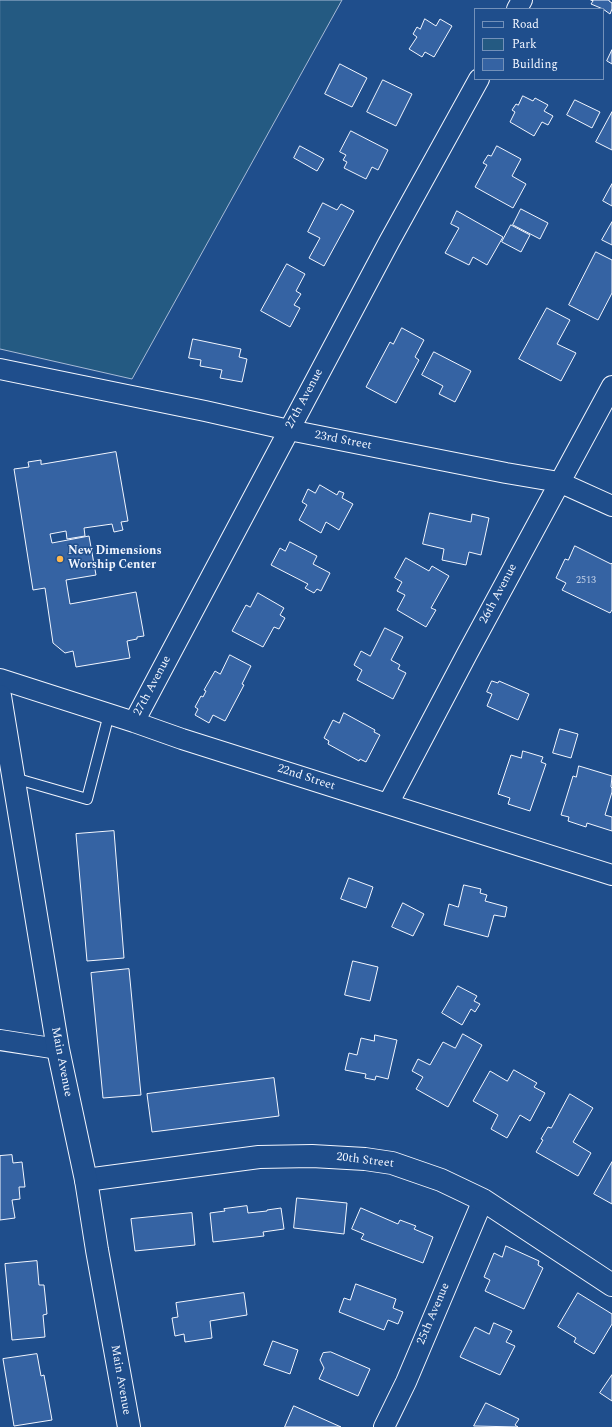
<!DOCTYPE html>
<style>
body{margin:0}
#map{position:relative;width:612px;height:1427px;overflow:hidden;background:#1f4e8c;font-family:Spectral,serif}
canvas{display:block}
.legend{position:absolute;left:474px;top:8px;width:130px;height:72px;box-sizing:border-box;background:#1f4e8c;border:1px solid #7391ba;margin:0;padding:5px 7px;list-style:none;font-size:12px;color:#f2f6ff}
.legend li{display:flex;align-items:center;gap:8px;height:20px}
.legend b{width:20px;border:1px solid #7391ba}
</style>
<div id="map">
<canvas width="612" height="1427"></canvas>
<ul class="legend">
<li><b style="height:5px;background:#1f4e8c"></b>Road</li>
<li><b style="height:11px;background:#245a82"></b>Park</li>
<li><b style="height:11px;background:#3563a3"></b>Building</li>
</ul>
</div>
<script>
const ctx = document.querySelector('canvas').getContext('2d');
ctx.lineJoin = 'round';
function paint(path, color) {
  ctx.fillStyle = color;
  ctx.fill(path, 'evenodd');
}
function strokePath(path, color, width, dash) {
  ctx.strokeStyle = color;
  ctx.lineWidth = width;
  ctx.lineCap = dash ? 'butt' : 'round';
  ctx.setLineDash(dash || []);
  ctx.stroke(path);
}
function label(font, color, halo, rows, align = 'center') {
  ctx.font = font + ' Spectral,serif';
  ctx.lineWidth = 3;
  ctx.setLineDash([]);
  ctx.textBaseline = 'middle';
  ctx.strokeStyle = halo;
  ctx.fillStyle = color;
  for (const [text, x, y, turn = 0] of rows) {
    ctx.save();
    ctx.translate(x, y);
    ctx.rotate((+turn || 0) * Math.PI / 180);
    ctx.textAlign = isNaN(turn) ? turn : align;
    if (halo) ctx.strokeText(text, 0, 0);
    ctx.fillText(text, 0, 0);
    ctx.restore();
  }
}
const green = new Path2D(`
 M0,0h342l-210,379 -132,-30z`);
const building = new Path2D(`
 M591,0h18v1l3,2v6l-2,5 -7,-5 -12,-5 2,-3z
 M425,19l11,7 4,-7 12,7 -18,31 -9,-5 -3,5 -13,-8 8,-12 -4,-3 4,-7 3,2z
 M612,50v14l-5,-3z
 M340,64l27,14 -15,29 -27,-13z
 M383,80l29,14 -16,32 -29,-14z
 M523,96l10,5 2,-3 13,7 -4,6 9,5 -5,9 -6,-3 -8,14 -24,-14 5,-10 -3,-2 4,-6 2,1z
 M575,100l25,12 -8,16 -25,-13z
 M612,112v38l-16,-8z
 M351,131l37,19 -10,20 -6,-3 -6,12 -22,-11 3,-6 -4,-2 3,-5 -6,-3z
 M300,146l24,13 -7,12 -23,-13z
 M497,146l24,13 -9,17 14,8 -13,24 -38,-21 12,-22 -4,-2 5,-8 3,1z
 M612,184v22l-9,-5z
 M323,203l14,7 4,-6 13,7 -30,55 -15,-8 11,-20 -12,-6z
 M521,209l27,14 -8,16 -27,-14z
 M457,211l46,26 -16,28 -14,-8 -4,8 -24,-12 14,-25 -8,-4z
 M612,222v23l-10,-5z
 M511,225l19,10 -9,17 -19,-10z
 M596,252l16,8v33l-14,27 -29,-15z
 M287,264l18,10 -9,17 5,3 -7,11 6,3 -10,19 -29,-16z
 M547,308l23,12 -13,24 19,9 -15,28 -42,-22z
 M402,328l22,12 -9,17 4,3 -23,43 -30,-16 24,-45 3,2z
 M193,339l48,10 -2,8 8,2 -5,23 -22,-4 2,-8 -22,-4 1,-6 -12,-2z
 M434,352l37,19 -16,31 -16,-8 4,-8 -21,-11z
 M116,452l12,69 -7,1 2,8 -9,2 -2,-8 -28,4 1,8 -18,3 -1,-8 -16,3 2,9 37,-7 7,39 -30,5 4,24 66,-12 8,44 -7,1v2l-10,2 3,17 -54,9 -3,-16 -8,2 -12,-10 -8,-55 -12,2 -19,-121 15,-2 -1,-5 13,-2v4z
 M320,485l17,10 2,-4 5,2 -2,5 11,6 -14,26 -13,-8 -5,11 -22,-13 8,-15 -5,-3 6,-13 7,4z
 M430,513l41,9 1,-8 17,4 -8,37 -12,-3 -3,13 -24,-5 2,-11 -21,-5z
 M290,542l27,14 -4,8 17,9 -9,18 -4,-2 -3,4 -9,-5 3,-4 -37,-19 9,-17 5,3z
 M575,546l36,18 1,-1v47l-2,3 -48,-23 4,-7 -10,-5 9,-19 3,1z
 M406,558l23,13 3,-5 17,10 -18,32 5,2 -10,17 -29,-17 8,-15 -8,-4 5,-9 -7,-4z
 M258,593l26,15 -4,7 5,3 -6,11 -5,-2 -11,20 -31,-16 14,-26 4,2z
 M385,628l18,9 -12,23 9,5 -2,4 8,4 -13,26 -36,-19 5,-10 -8,-5 7,-14 9,5z
 M230,655l21,11 -9,18 2,1 -19,36 -12,-6 -4,8 -14,-8 3,-6 -3,-2 6,-11 2,1 3,-6 -2,-1 11,-19 5,3z
 M492,681l6,2 1,-2 30,13 -11,26 -31,-14 5,-12 -5,-2z
 M344,713l31,17 -1,2 6,3 -14,27 -6,-3 -1,2 -31,-17 1,-3 -5,-3 9,-18 6,3z
 M560,729l18,5 -7,24 -18,-5z
 M523,751l20,6 -2,5 5,2 -16,47 -22,-7 2,-6 -12,-4 13,-39 10,3z
 M579,766l33,10 -1,11 1,1v4l-7,23 7,2v14l-25,-8 -1,4 -18,-6 1,-4 -8,-2 12,-39 3,1z
 M114,831l10,127 -37,3 -11,-127z
 M349,878l24,9 -7,21 -25,-9z
 M464,885l17,4 -1,4 7,2 -2,6 22,6 -2,10 -11,-2 -6,22 -44,-12 5,-21 9,3z
 M403,903l21,11 -11,22 -21,-9z
 M353,961l25,6 -8,34 -25,-6z
 M129,969l12,126 -38,3 -12,-125z
 M458,986l19,10 -3,5 6,3 -5,8 -4,-3 -9,16 -20,-12z
 M463,1034l19,11 -34,62 -32,-18 7,-12 -11,-6 6,-12 12,6 13,-23 12,6z
 M375,1035l22,5 -9,39 -12,-3 -1,4 -10,-2 1,-4 -21,-4 4,-17 8,2 4,-17 13,3z
 M514,1070l23,13 -3,4 11,6 -15,28 -10,-6 -13,23 -16,-9 7,-14 -25,-14 17,-30 17,10z
 M274,1078l5,38 -127,16 -5,-38z
 M570,1094l23,14 -20,34 18,11 -13,23 -42,-24 7,-12 -2,-1 7,-12 3,1z
 M12,1155l1,8 9,-1 3,25h-6l1,12 -8,1 3,18 -15,2v-64z
 M612,1162v42l-18,-10z
 M297,1198l50,5 -3,31 -50,-6z
 M247,1206l1,7 19,-2v-1l14,-2 3,21 -21,3 1,4 -51,6 -3,-29 15,-2 -1,-2z
 M361,1208l37,16 2,-4 16,6 -2,3 19,8 -10,26 -62,-24 3,-5 -12,-5z
 M192,1213l3,32 -60,6 -4,-32z
 M506,1246l33,15 -1,4 5,3 -19,41 -39,-18 5,-11 -6,-3 10,-24 8,4z
 M37,1261l2,24h5l3,29 -4,1 2,22 -33,3 -7,-76z
 M356,1284l40,15 -3,9 10,4 -5,12 -10,-4 -4,10 -45,-18 5,-14 6,2z
 M244,1293l3,22 -37,6 2,17 -27,4 -1,-8 -9,2 -3,-18 6,-1 -2,-14z
 M578,1293l34,21v10l-18,30 -20,-12 2,-4 -18,-11z
 M494,1323l18,8 -6,11 9,4 -15,29 -40,-18 15,-30 14,7z
 M273,1341l25,9 -8,24 -26,-9z
 M331,1352l39,17 -12,27 -39,-17 5,-11 -4,-8 3,-7z
 M37,1354l4,22 3,-1 8,45 -38,6 -11,-67z
 M612,1375v26l-12,-8z
 M486,1403l33,16 -4,6 3,2 -44,-1z
 M294,1406l47,21h-56z`);
const service = new Path2D(`
 M14,778l73,21 22,-85`);
const minor = new Path2D(`
 M517,9l5,-9
 M0,369l205,42 84,19 217,43 53,9 53,24
 M0,679l134,43 48,17 430,136
 M134,722l255,-480 90,-163
 M388,804l79,-150 145,-268
 M0,1040l58,9
 M384,1427l22,-45 77,-182`);
const tertiary = new Path2D(`
 M86,1180l173,-23 53,-1 53,3 27,4 49,17 42,20 129,85`);
const secondary = new Path2D(`
 M0,696l58,353 28,131 11,70 32,177`);
const markers = [
 [60,559,4,"#ffb74d"]
];
const numberNames = [
 ["2513",586,581]
];
const streetNames = [
 ["27th Avenue",305,399,-62],
 ["23rd Street",343,441,11],
 ["26th Avenue",499,594,-62],
 ["27th Avenue",153,686,-62],
 ["22nd Street",306,778,18],
 ["Main Avenue",61,1062,79],
 ["20th Street",365,1161,7],
 ["25th Avenue",434,1314,-67],
 ["Main Avenue",120,1380,80]
];
const poiNames = [
 ["New Dimensions",68,552],
 ["Worship Center",68,566]
];
paint(green, '#245a82');
strokePath(green, '#a8bbd7', 1);
paint(building, '#3563a3');
strokePath(building, '#f2f6ff', 1);
strokePath(service, '#f2f6ff', 12);
strokePath(minor, '#f2f6ff', 22);
strokePath(tertiary, '#f2f6ff', 24);
strokePath(secondary, '#f2f6ff', 24);
strokePath(service, '#1f4e8c', 10);
strokePath(minor, '#1f4e8c', 20);
strokePath(tertiary, '#1f4e8c', 22);
strokePath(secondary, '#1f4e8c', 22);
for (const [x, y, r, color] of markers) {
  const dot = new Path2D();
  dot.arc(x, y, r, 0, 2 * Math.PI);
  ctx.fillStyle = color;
  ctx.fill(dot);
  strokePath(dot, '#1f4e8c', 1.5);
}
label('10px', '#c3d1e8', null, numberNames);
label('12px', '#f2f6ff', '#1f4e8c', streetNames);
label('bold 12px', '#f2f6ff', '#1f4e8c', poiNames, 'left');
</script>
